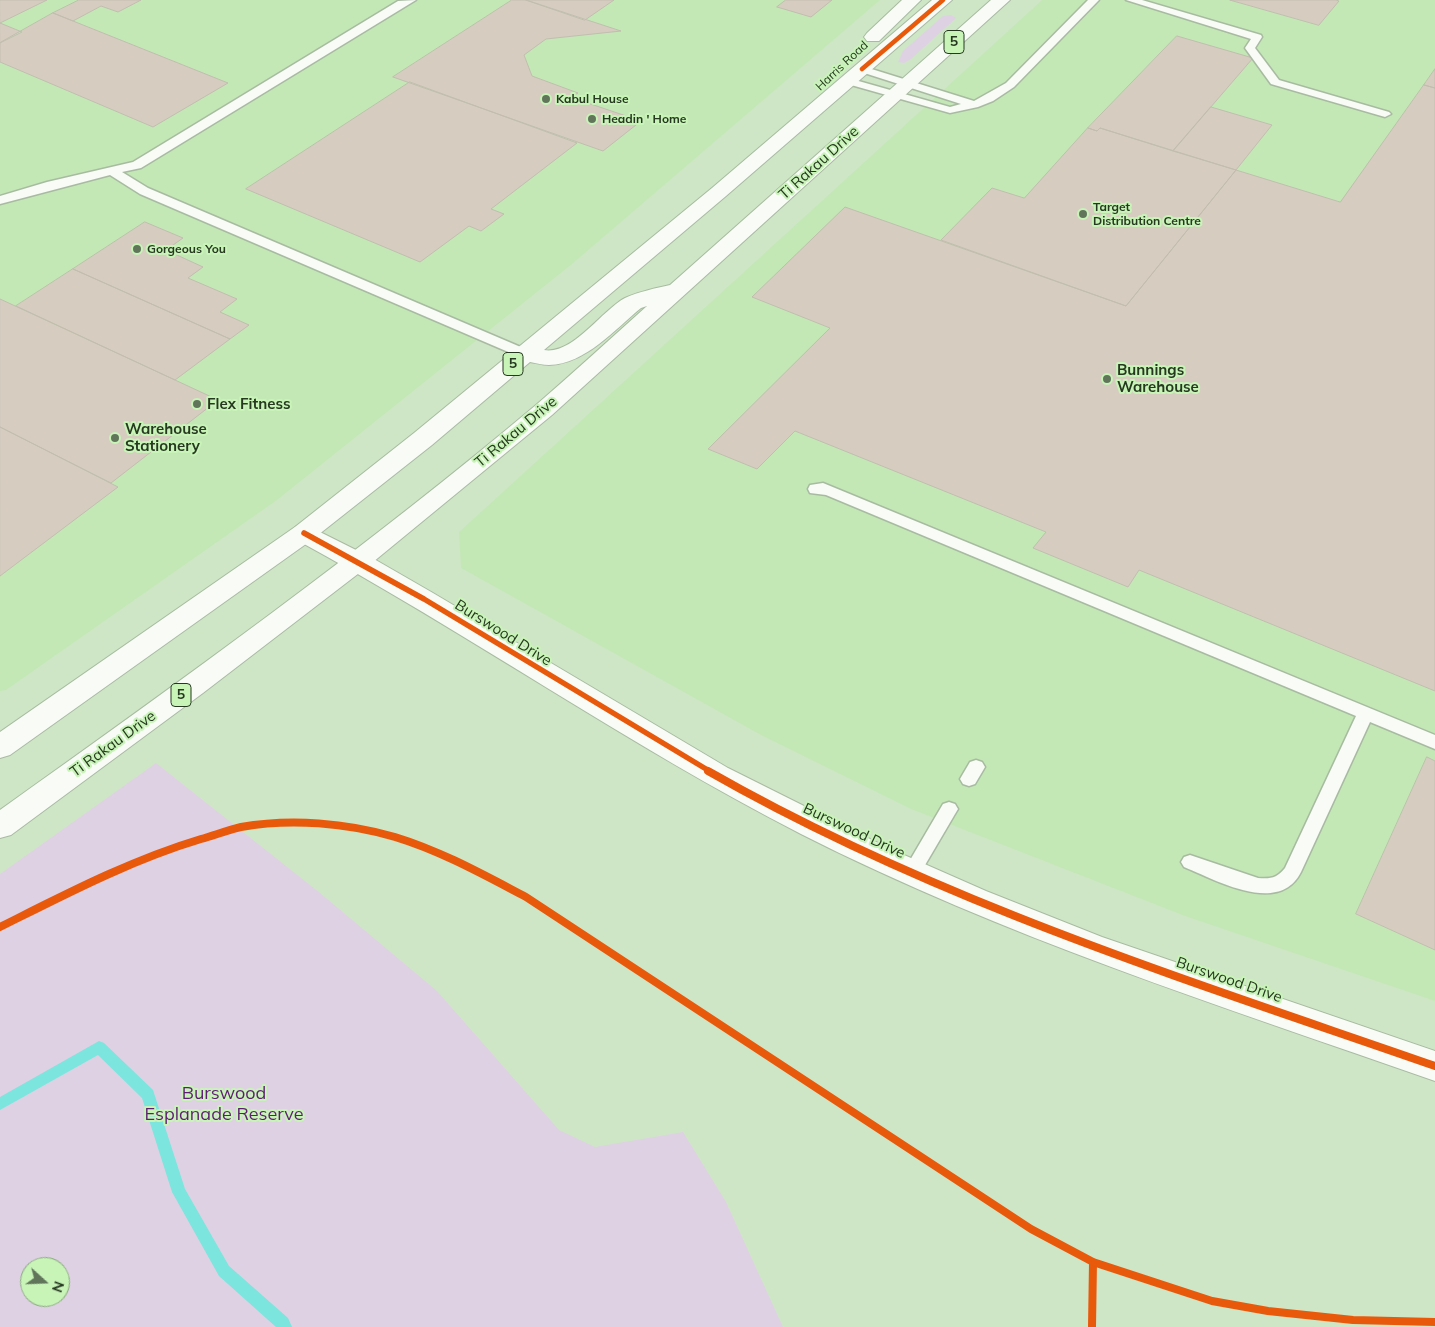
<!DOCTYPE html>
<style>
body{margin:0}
#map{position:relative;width:1435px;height:1327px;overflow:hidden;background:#cee6c6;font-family:Mulish,sans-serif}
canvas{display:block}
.north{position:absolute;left:20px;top:1257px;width:50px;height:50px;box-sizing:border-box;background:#c8f4b8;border:1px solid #88a97c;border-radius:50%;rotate:110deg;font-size:14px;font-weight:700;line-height:20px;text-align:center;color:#273821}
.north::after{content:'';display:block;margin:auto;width:18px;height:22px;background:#61755b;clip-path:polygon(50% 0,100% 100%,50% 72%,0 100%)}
</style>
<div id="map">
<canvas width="1435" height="1327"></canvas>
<div class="north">N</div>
</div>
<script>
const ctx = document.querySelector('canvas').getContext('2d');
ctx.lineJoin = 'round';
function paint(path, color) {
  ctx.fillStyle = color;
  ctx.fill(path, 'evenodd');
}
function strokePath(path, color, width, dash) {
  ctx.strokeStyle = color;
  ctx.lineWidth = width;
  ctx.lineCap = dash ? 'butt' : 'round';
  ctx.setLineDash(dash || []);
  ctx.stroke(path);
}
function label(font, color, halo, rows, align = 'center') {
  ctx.font = font + ' Mulish,sans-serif';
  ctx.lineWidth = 4;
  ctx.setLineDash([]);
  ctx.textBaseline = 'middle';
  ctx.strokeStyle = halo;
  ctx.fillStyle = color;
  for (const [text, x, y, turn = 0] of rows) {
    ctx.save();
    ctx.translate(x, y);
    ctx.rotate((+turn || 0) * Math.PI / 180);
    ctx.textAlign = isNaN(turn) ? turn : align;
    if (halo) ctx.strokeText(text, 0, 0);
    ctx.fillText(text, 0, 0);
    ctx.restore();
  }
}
const built = new Path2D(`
 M0,0h880l-308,264 -295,236 -271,190 -6,1z
 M1042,0h393v1001l-250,-85 -274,-107 -150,-74 -300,-167 -2,-36z`);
const green = new Path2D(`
 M951,15l5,3 -45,41 -7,4 -6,-1 5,-11 40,-35z
 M156,763l164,130 117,98 122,139 36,17 88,-15 43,70 57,125h-783v-453zM30,1267h30v30h-30z`);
const stream = new Path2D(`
 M99,1041l5,2 49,47 32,99 44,77 59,52 4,9h-16l-57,-51 -47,-84 -30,-94 -44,-43 -98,55v-13z`);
const building = new Path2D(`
 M0,0h47l-47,23z
 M79,0h62l-23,12 -17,-6 -28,15 -20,-8z
 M512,0h14l95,31 -75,8 -22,16 8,21 46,17 -8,4 71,24 -38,30 -210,-74z
 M526,0h88l-29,20z
 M786,0h46l-21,17 -34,-10z
 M1230,0h106l3,1 -20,24z
 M53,13l175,70 -75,44 -153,-65v-19z
 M0,23l22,9 -22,11z
 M1177,36l76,22 -80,93 -73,-23 -3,3 -9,-3z
 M1435,69v19l-11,-3z
 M410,82l167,61 -86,66 13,5 -23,17 -12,-5 -49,36 -174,-73z
 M1424,85l11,3v603l-296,-121 -11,17 -95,-39 13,-16 -251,-101 -38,38 -49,-20 122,-121 -78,-31 93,-90 281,99 110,-136 104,32z
 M1211,107l61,18 -36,45 -63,-19z
 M1088,128l9,3 3,-3 136,42 -110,136 -185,-66 51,-52 32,10z
 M145,222l38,16 -17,12 37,17 -15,11 49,21 -17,13 29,13 -19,14 -157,-70z
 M73,269l157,70 -55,41 -159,-74z
 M0,299l175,81 43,20 -107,83 -111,-56z
 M0,427l118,60 -118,89z
 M1427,757l8,4v189l-79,-36z`);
const service = new Path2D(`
 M416,0l-275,168 -19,4 26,16 382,163 2,3 -2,3h-10l-380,-163 -30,-19 -110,29v-8l47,-14 86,-20 265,-161z
 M1088,0h11l-85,87 -21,14 -15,6 -28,6 -106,-30 -2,-2 6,-3 102,29 11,-3 -103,-33 -2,-2 6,-3 112,35 32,-18z
 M1126,0h16l119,35 1,2 -7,11 24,32 110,32 2,2 -6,3 -114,-33 -26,-36 6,-9z
 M823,483l612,252v14l-65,-27 -69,150c-22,44 -85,8 -117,-5l-3,-5 3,-5 6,-2 68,23c13,1 19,0 27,-10l71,-152 -530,-221 -16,-2 -2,-4 2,-4z
 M976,760l6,2 3,5 -10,17 -6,2 -6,-2 -3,-5 10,-17z
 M949,802l6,2 3,5 -3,5 -37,63 -6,2 -6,-2 -3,-5 3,-5 37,-63z`);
const tertiary = new Path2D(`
 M304,524l70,35 59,34 295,175 158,79 100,44 116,46 333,114v30c-214,-75 -431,-144 -634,-247 -174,-89 -334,-202 -506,-295l-4,-6 4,-6z`);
const primary = new Path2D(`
 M902,0h19l-42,41h-12l-3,-4 3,-4z
 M932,0h20l-226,196 -182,154c29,5 57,-39 81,-52 13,-6 31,-10 45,-13l321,-285h19l-458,415 -185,152 -164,126 -192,142 -11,3v-28c182,-130 365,-261 536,-405 37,-32 74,-66 111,-99l-6,2c-26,21 -55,56 -92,57 -6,0 -13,-2 -19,-3l-98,83 -119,94 -303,216 -10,3v-26l295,-205 119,-94 298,-245z`);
const cyclewayFar2 = new Path2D(`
 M862,69l81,-69`);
const cyclewayFar1 = new Path2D(`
 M304,533l120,66 287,173`);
const cycleway = new Path2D(`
 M708,771c229,131 480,209 727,295
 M0,927c66,-33 131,-67 201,-88 14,-4 27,-9 40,-12 50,-9 106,-4 154,10 46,14 89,38 131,60l505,332 62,33 119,39 56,10 85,9 82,2
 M1092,1327l1,-65`);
const markers = [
 [546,99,5,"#61755b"],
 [592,119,5,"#61755b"],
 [1083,214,5,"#61755b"],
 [137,249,5,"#61755b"],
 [1107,379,5,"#61755b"],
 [197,404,5,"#61755b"],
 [115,438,5,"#61755b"]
];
const farStreetnames = [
 ["Harris Road",842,66,-43]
];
const farPoinames = [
 ["Kabul House",556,99],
 ["Headin ' Home",602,119],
 ["Target",1093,207],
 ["Distribution Centre",1093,221],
 ["Gorgeous You",147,249]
];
const shields = [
 [954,42,20],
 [513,364,20],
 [181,695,20]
];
const shieldNames = [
 ["5",954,42],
 ["5",513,364],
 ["5",181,695]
];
const streetNames = [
 ["Ti Rakau Drive",819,163,-42],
 ["Ti Rakau Drive",516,432,-40],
 ["Burswood Drive",503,633,32],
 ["Ti Rakau Drive",113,744,-36],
 ["Burswood Drive",854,831,25],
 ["Burswood Drive",1229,980,19]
];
const poiNames = [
 ["Bunnings",1117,370],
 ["Warehouse",1117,387],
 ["Flex Fitness",207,404],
 ["Warehouse",125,429],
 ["Stationery",125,446]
];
const nearParknames = [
 ["Burswood",224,1094],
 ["Esplanade Reserve",224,1115]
];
paint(built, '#c3e8b6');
paint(green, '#ded1e4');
paint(stream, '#7ce5dd');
paint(building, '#d6cdc0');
strokePath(building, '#c1beaf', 1);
strokePath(service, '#a8bba1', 3);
strokePath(tertiary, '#a8bba1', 2);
strokePath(primary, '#a8bba1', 2);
paint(service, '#f8fbf6');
paint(tertiary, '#f8fbf6');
paint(primary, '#f8fbf6');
strokePath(cyclewayFar2, '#e8590c', 4.5);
strokePath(cyclewayFar1, '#e8590c', 5.5);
strokePath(cycleway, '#e8590c', 8);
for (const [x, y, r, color] of markers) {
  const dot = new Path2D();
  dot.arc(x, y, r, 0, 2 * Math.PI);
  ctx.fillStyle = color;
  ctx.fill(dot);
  strokePath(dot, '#c8f4b8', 2);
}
label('12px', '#273821', '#c8f4b8', farStreetnames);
label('bold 12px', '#273821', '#c8f4b8', farPoinames, 'left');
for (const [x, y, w] of shields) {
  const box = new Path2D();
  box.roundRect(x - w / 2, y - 11.5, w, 23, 4);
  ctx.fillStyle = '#c8f4b8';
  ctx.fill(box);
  strokePath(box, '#273821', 1);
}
label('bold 14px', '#273821', null, shieldNames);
label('15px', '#273821', '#c8f4b8', streetNames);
label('bold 15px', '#273821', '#c8f4b8', poiNames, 'left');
label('18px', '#601d74', '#c8f4b8', nearParknames);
</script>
